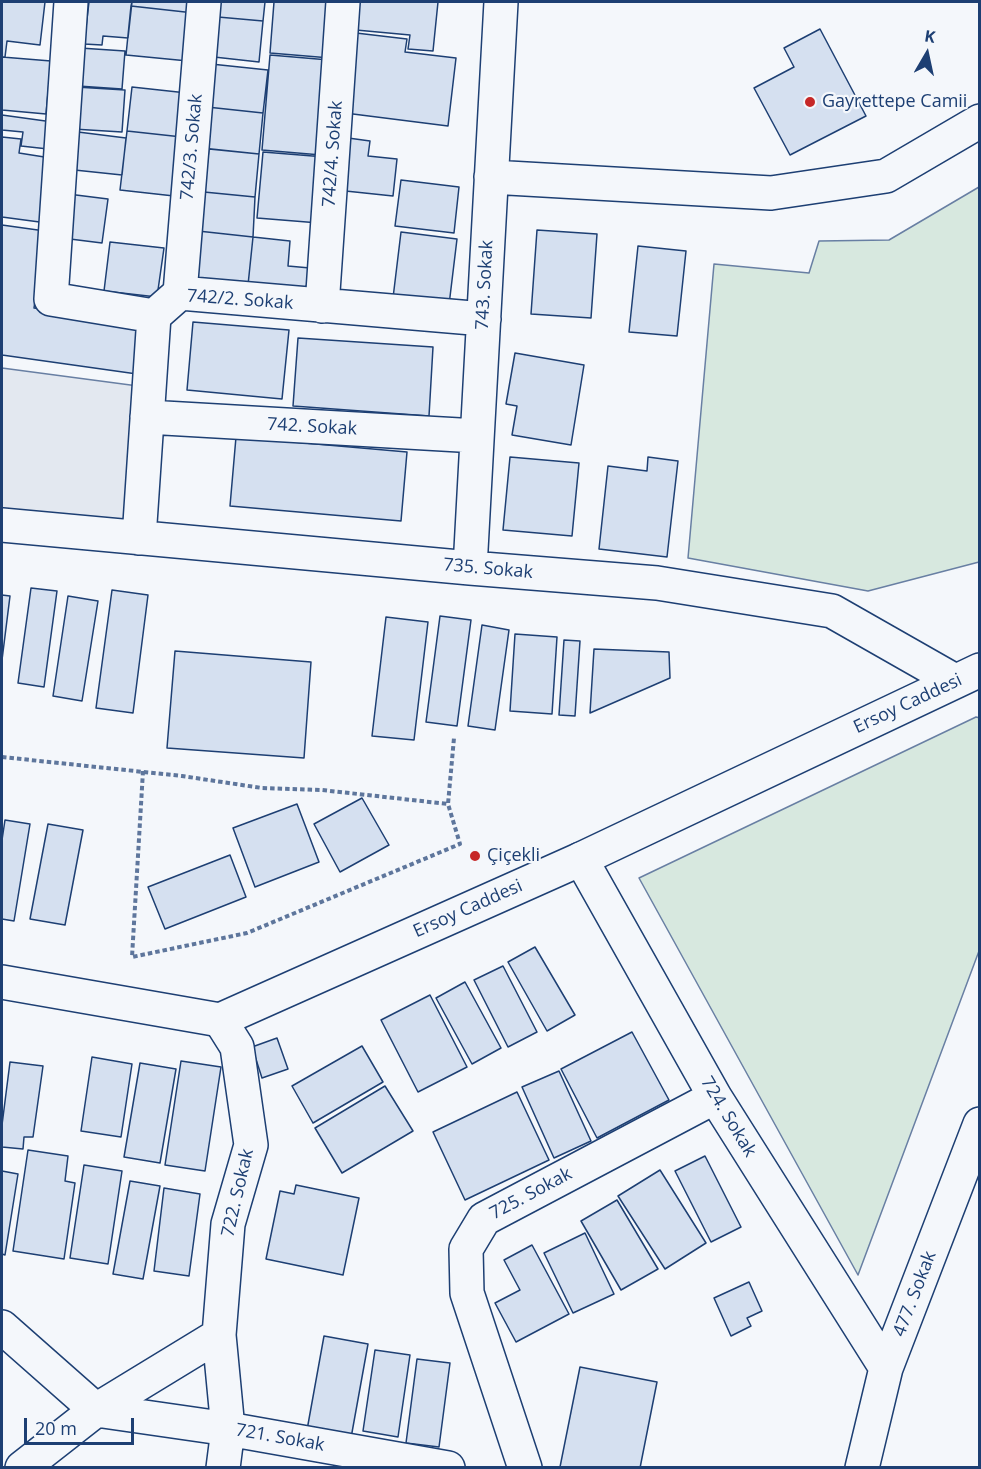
<!DOCTYPE html>
<meta charset="utf-8">
<style>
body{margin:0}
#map{position:relative;width:981px;height:1469px;overflow:hidden;background:#f4f7fb;font-family:"Open Sans",sans-serif}
canvas{display:block}
.frame{position:absolute;inset:0;border:3px solid #1d3f73;pointer-events:none}
.north{position:absolute;left:897px;top:24px;width:60px;height:60px;-webkit-text-stroke:4px #f4f7fb;paint-order:stroke;rotate:9deg;font-size:16px;font-weight:700;line-height:24px;text-align:center;color:#1d3f73}
.north::after{content:'';display:block;margin:auto;width:21px;height:27px;background:#1d3f73;clip-path:polygon(50% 0,100% 100%,50% 72%,0 100%)}
.scale{position:absolute;left:24px;top:1418px;width:110px;height:27px;box-sizing:border-box;border:3px solid #1d3f73;border-top:0;padding-left:8px;font-size:18px;line-height:21px;white-space:nowrap;color:#1d3f73;-webkit-text-stroke:4px #f4f7fb;paint-order:stroke}
</style>
<div id="map">
<canvas width="981" height="1469"></canvas>
<div class="frame"></div>
<div class="north">K</div>
<div class="scale">20 m</div>
</div>
<script>
const ctx = document.querySelector('canvas').getContext('2d');
ctx.lineJoin = 'round';
function paint(path, color) {
  ctx.fillStyle = color;
  ctx.fill(path, 'evenodd');
}
function strokePath(path, color, width, dash) {
  ctx.strokeStyle = color;
  ctx.lineWidth = width;
  ctx.lineCap = dash ? 'butt' : 'round';
  ctx.setLineDash(dash || []);
  ctx.stroke(path);
}
function label(font, color, halo, rows, align = 'center') {
  ctx.font = font + ' "Open Sans",sans-serif';
  ctx.lineWidth = 4.5;
  ctx.setLineDash([]);
  ctx.textBaseline = 'middle';
  ctx.strokeStyle = halo;
  ctx.fillStyle = color;
  for (const [text, x, y, turn = 0] of rows) {
    ctx.save();
    ctx.translate(x, y);
    ctx.rotate((+turn || 0) * Math.PI / 180);
    ctx.textAlign = isNaN(turn) ? turn : align;
    if (halo) ctx.strokeText(text, 0, 0);
    ctx.fillText(text, 0, 0);
    ctx.restore();
  }
}
const green = new Path2D(`
 M979,187v375l-111,29 -180,-33 26,-294 95,9 10,-32 70,-1z
 M976,717l4,1 -1,233 -121,324 -219,-397z`);
const parking = new Path2D(`
 M2,368l136,18 -8,139 -128,-11z`);
const building = new Path2D(`
 M2,2h43l-5,43 -33,-4 -2,16h-3z
 M89,2h43l-4,36 -25,-2 -1,9 -18,-1z
 M132,2h63l-1,11 -63,-7z
 M219,2h46l-2,19 -45,-4z
 M274,2h61l-5,56 -60,-5z
 M359,2h79l-5,49 -25,-2 2,-14 -54,-5z
 M131,6l63,7 -6,48 -62,-6z
 M218,17l45,4 -4,41 -45,-5z
 M820,29l46,87 -76,39 -36,-67 40,-21 -10,-19z
 M356,33l51,6 -2,13 51,6 -8,68 -103,-13z
 M80,48l45,3 -3,38 -44,-3z
 M270,55l59,5 -8,95 -59,-5z
 M2,57l49,4 -5,53 -44,-4z
 M211,64l57,6 -5,43 -56,-6z
 M76,87l49,3 -3,42 -49,-3z
 M132,87l55,6 -5,44 -55,-6z
 M207,107l56,6 -4,41 -57,-6z
 M2,115l58,8 -3,27 -36,-4 2,-14 -21,-2z
 M70,131l56,7 -4,37 -57,-6z
 M127,131l55,6 -8,59 -54,-6z
 M2,137l19,2 -2,14 38,6 -10,64 -45,-6z
 M341,137l29,4 -2,15 29,3 -4,37 -57,-6z
 M209,149l50,5 -4,43 -51,-5z
 M263,152l62,5 -6,66 -62,-5z
 M401,180l58,7 -5,46 -59,-7z
 M204,192l51,5 -2,40 -55,-6z
 M68,194l40,5 -6,44 -40,-5z
 M2,225l43,6 -11,77 111,15 -8,51 -135,-19z
 M537,230l60,4 -6,84 -60,-4z
 M198,231l55,6 -5,48 -55,-5z
 M401,232l56,7 -8,66 -56,-7z
 M253,237l37,4 -2,25 22,2 -3,23 -59,-6z
 M110,242l54,6 -7,49 -53,-6z
 M638,246l48,5 -9,85 -48,-4z
 M193,322l96,8 -7,69 -95,-9z
 M298,338l135,9 -4,69 -136,-10z
 M515,353l69,12 -13,80 -59,-10 5,-29 -11,-2z
 M236,437l171,15 -6,69 -171,-15z
 M510,457l69,6 -7,73 -69,-6z
 M648,457l30,4 -11,96 -68,-8 9,-83 39,5z
 M31,588l26,3 -13,96 -26,-4z
 M112,590l36,5 -15,118 -37,-5z
 M2,595l8,1 -8,64z
 M68,596l30,5 -16,100 -29,-5z
 M440,616l31,4 -14,106 -31,-4z
 M386,617l42,5 -14,118 -42,-4z
 M482,625l27,5 -14,100 -27,-4z
 M515,634l42,3 -5,77 -42,-3z
 M564,640l16,1 -5,75 -16,-1z
 M594,649l75,3 1,26 -80,35z
 M175,651l136,11 -7,96 -137,-10z
 M362,798l27,47 -49,27 -26,-48z
 M297,804l22,58 -64,25 -22,-59z
 M5,820l25,4 -16,97 -12,-2v-79z
 M48,824l35,6 -18,95 -35,-6z
 M230,855l16,42 -81,32 -17,-42z
 M535,947l40,68 -28,16 -39,-69z
 M503,966l34,66 -29,15 -34,-67z
 M465,982l36,66 -29,16 -36,-66z
 M430,995l37,72 -49,25 -37,-72z
 M632,1032l37,68 -72,38 -36,-69z
 M277,1038l11,31 -26,9 -10,-31z
 M362,1046l21,36 -70,41 -21,-37z
 M92,1057l40,7 -11,73 -40,-6z
 M181,1061l40,6 -16,104 -40,-6z
 M10,1062l33,4 -10,71h-9l-1,12 -21,-2v-22z
 M140,1063l36,6 -16,94 -36,-6z
 M559,1071l32,70 -37,17 -32,-71z
 M385,1086l28,45 -71,42 -27,-45z
 M517,1092l32,68 -84,40 -32,-68z
 M28,1150l40,6 -3,25 10,2 -11,76 -51,-8z
 M705,1156l36,71 -30,15 -36,-71z
 M84,1165l38,6 -14,93 -38,-6z
 M660,1170l46,73 -41,26 -47,-73z
 M2,1171l16,3 -13,81 -3,-1z
 M130,1181l30,5 -17,93 -30,-5z
 M296,1185l63,13 -16,77 -77,-16 14,-68 14,3z
 M164,1188l36,6 -11,82 -35,-5z
 M617,1200l41,69 -37,21 -40,-69z
 M585,1233l29,61 -41,19 -29,-60z
 M532,1245l37,69 -53,28 -21,-39 25,-13 -16,-30z
 M749,1282l13,29 -15,7 4,8 -20,10 -17,-38z
 M324,1336l44,8 -17,94 -44,-8z
 M375,1350l35,5 -12,82 -35,-6z
 M417,1359l33,4 -11,84 -33,-4z
 M580,1367l77,15 -17,86 -80,-1z`);
const path = new Path2D(`
 M2,757l180,19 80,12 60,2 126,14
 M143,771l-11,186 115,-24 213,-89 -12,-40 6,-66`);
const minor = new Path2D(`
 M71,2l-20,297 103,17 26,-23 304,26
 M491,177l280,16 115,-17 94,-55
 M180,293l24,-291
 M322,306l21,-304
 M147,417l330,19
 M2,525l468,43 187,15 175,28 123,70
 M139,538l15,-222
 M470,568l31,-566
 M581,859l134,238 171,271
 M2,1327l94,83
 M219,1335l9,94 -5,39
 M96,1410l132,19 220,39
 M22,1468l74,-58 123,-75 9,-111 23,-79 -14,-98 -17,-27
 M525,1468l-58,-175 -1,-44 18,-30 231,-122
 M862,1468l24,-100 94,-244`);
const major = new Path2D(`
 M2,982l218,38 361,-161 399,-189`);
const markers = [
 [810,102,6,"#c62828"],
 [475,856,6,"#c62828"]
];
const poiNames = [
 ["Gayrettepe Camii",822,102],
 ["Çiçekli",487,856]
];
const streetNames = [
 ["742/3. Sokak",192,147,-85],
 ["742/4. Sokak",333,154,-86],
 ["743. Sokak",485,285,-87],
 ["742/2. Sokak",240,300,4],
 ["742. Sokak",312,427,3],
 ["735. Sokak",488,569,5],
 ["Ersoy Caddesi",908,704,-25],
 ["Ersoy Caddesi",468,909,-24],
 ["724. Sokak",728,1117,59],
 ["722. Sokak",238,1193,-77],
 ["725. Sokak",531,1194,-28],
 ["477. Sokak",915,1294,-69],
 ["721. Sokak",280,1438,10]
];
paint(green, '#d7e8df');
strokePath(green, '#687fa3', 1.5);
paint(parking, '#e3e8f0');
strokePath(parking, '#687fa3', 1.5);
paint(building, '#d5e0f0');
strokePath(building, '#1d3f73', 1.5);
strokePath(minor, '#1d3f73', 36);
strokePath(major, '#1d3f73', 36);
strokePath(path, '#5e769c', 4, [4.5, 3]);
strokePath(minor, '#f4f7fb', 33);
strokePath(major, '#f4f7fb', 33);
for (const [x, y, r, color] of markers) {
  const dot = new Path2D();
  dot.arc(x, y, r, 0, 2 * Math.PI);
  ctx.fillStyle = color;
  ctx.fill(dot);
  strokePath(dot, '#f4f7fb', 2);
}
label('18px', '#1d3f73', '#f4f7fb', poiNames, 'left');
label('18px', '#1d3f73', '#f4f7fb', streetNames);
</script>
